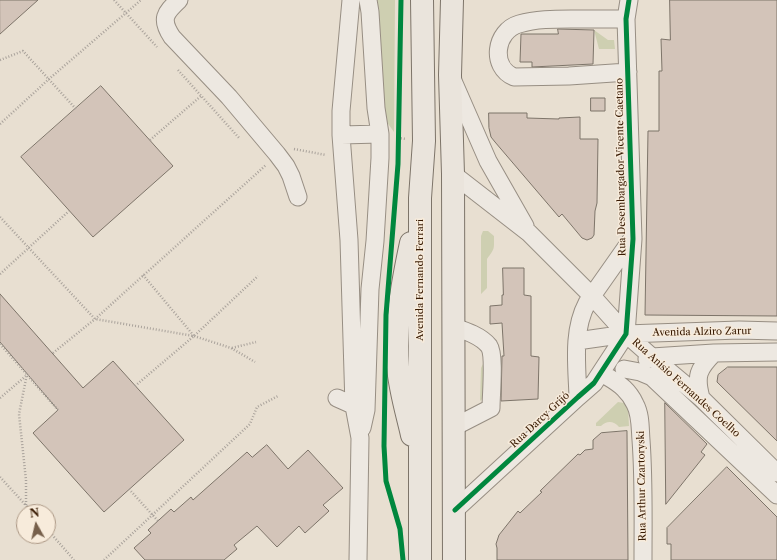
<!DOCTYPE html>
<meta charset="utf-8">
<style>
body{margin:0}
#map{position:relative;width:777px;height:560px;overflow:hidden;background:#e8dfd1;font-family:"Libre Caslon Text",serif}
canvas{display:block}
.north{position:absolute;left:16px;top:504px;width:40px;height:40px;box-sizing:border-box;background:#f7ebdb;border:1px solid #ab9784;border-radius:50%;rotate:352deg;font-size:11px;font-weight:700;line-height:16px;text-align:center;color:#381a02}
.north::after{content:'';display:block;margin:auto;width:14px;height:18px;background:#765f4a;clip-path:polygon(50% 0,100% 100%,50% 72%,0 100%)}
</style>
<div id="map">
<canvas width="777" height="560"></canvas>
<div class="north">N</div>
</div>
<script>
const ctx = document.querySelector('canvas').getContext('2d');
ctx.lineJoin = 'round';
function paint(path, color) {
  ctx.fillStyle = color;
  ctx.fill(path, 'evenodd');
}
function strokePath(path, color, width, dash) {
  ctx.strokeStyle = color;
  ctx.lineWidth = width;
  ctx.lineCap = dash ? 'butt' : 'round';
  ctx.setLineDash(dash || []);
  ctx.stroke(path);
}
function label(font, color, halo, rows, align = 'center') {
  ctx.font = font + ' "Libre Caslon Text",serif';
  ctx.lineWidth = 3;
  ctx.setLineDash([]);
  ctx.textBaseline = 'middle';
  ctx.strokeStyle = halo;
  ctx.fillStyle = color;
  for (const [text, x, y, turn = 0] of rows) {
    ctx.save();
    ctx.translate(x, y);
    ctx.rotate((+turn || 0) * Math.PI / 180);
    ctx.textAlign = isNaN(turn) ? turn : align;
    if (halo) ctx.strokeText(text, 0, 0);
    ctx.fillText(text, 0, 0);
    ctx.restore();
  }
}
const green = new Path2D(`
 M375,0h20l-1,132 -8,-11z
 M594,30l14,10h6l1,9h-16z
 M483,231h5l6,5c0,14 1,12 -7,23v29l-6,6v-58z
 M483,364h5v30l-8,7 1,-33z
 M618,402l6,1 4,4 1,19 -10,1c-5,-6 -12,-7 -18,-1h-5v-3z`);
const building = new Path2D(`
 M0,0h38l-38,34z
 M670,0h107v316l-132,-1 3,-184h11v-60h3l-1,-32 9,1z
 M558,29l36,1 -1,34 -61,3v-5h-12l1,-28h37z
 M101,86l72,80 -80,71 -72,-80z
 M591,98h14v13h-14z
 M489,113h38v5l32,1v-1l21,-1v22h18l-1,64 -2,8 -1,24 -2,3 -5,2 -5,-2 -20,-24 -3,3 -64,-75 -4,-5 -2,-9z
 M503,268h21v27l7,1v60l8,1 -1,42 -37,2 1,-45h2l-2,-33 -12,1v-18l12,-1v-10h1z
 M0,294l83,94 30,-27 71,79 -80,72 -71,-79 25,-23 -58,-68z
 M728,367h49v74l-60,-59 1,-7z
 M665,403l42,41 -6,8 4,3 -39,49z
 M627,431l1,129h-131v-12l-1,-4 3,-9 19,-24 2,2 22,-21 -2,-1 38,-37 2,1 5,-5 8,-1v-9l8,-7z
 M267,445l21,24 20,-19 35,38 -20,17 6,6 -24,22 -6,-7 -22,21 -20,-21 -23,19 3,4 -13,11h-79l-11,-12 17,-15 -3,-3 23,-21 3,3 17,-15 2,3 54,-48 5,5z
 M727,467l50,50v43h-106v-16h-4v-16z`);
const path = new Path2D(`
 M114,0l43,47
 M0,60l23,-9 53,58
 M178,70l62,69
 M0,124l49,-45 92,-79
 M398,134l1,4 7,1
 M150,140l51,-44
 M294,149l32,6
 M0,217l95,102 99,17 37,12 24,14
 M0,274l69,-63
 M143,275l51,61
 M0,344l58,66
 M232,348l24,-6
 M53,353l42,-34 171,-154
 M135,386l59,-50 64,-60
 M0,398l27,-23
 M0,477l32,35
 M129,489l29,32
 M26,505v-25l-7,-66 8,-40
 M48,530l26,30
 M104,560l146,-136 7,-17 21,-11`);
const minor = new Path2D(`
 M179,0c-14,13 -19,19 -7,37l57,60 48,57 9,12 5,10 7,21
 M351,0l-10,111v24l8,105 5,166 6,32 -2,122
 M626,19c-19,0 -37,0 -55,0 -17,0 -35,0 -52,5 -24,7 -29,43 -5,53l55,-1 59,-4
 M453,81l35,80 37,65
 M341,135l39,-1
 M453,174l76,59 63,63 34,38 26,23 49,41 76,75
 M454,327c12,4 27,9 35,19 6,9 2,49 2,62l-37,19
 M577,341l49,-7 113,-4 38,1
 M647,359l5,-2 62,-4 63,-1
 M624,369l16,3 12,5 125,118
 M608,377c12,7 21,14 27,27 6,11 5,25 6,36 3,40 2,80 2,120
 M578,397c-1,-31 -6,-66 9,-94l45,-64
 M337,398l27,12
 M701,398c-6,-22 -3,-29 13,-45
 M362,428l4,-18 4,-121 5,-48 5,-83v-24l-4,-26 -6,-96 -2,-12
 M455,510l123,-113 16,-14 32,-49 7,-95 -7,-220 3,-19`);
const major = new Path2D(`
 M452,0l-2,75 3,99 1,386
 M411,243c-9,42 -16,80 -13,124 2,23 9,46 14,68
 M420,560v-362l4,-57 -2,-141`);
const cycleway = new Path2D(`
 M401,0l-3,164 -12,151 -2,131 2,35 14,48 3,31
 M455,510l123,-113 16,-14 32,-49 7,-95 -7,-220 3,-19`);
const streetNames = [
 ["Rua Desembargador Vicente Caetano",621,167,-91],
 ["Avenida Fernando Ferrari",420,280,-90],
 ["Avenida Alziro Zarur",702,332,-1],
 ["Rua Anísio Fernandes Coelho",686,388,42],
 ["Rua Darcy Grijó",540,420,-43],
 ["Rua Arthur Czartoryski",642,486,-91]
];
paint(green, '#cecfb1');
paint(building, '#d3c4b9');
strokePath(building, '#7d7469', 1);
strokePath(minor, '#978e83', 19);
strokePath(major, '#7d7469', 24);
strokePath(path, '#a9a29b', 2.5, [1, 2]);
strokePath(minor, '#ede8e1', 17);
strokePath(major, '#eae4dc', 22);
strokePath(cycleway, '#00873e', 5);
label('10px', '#381a02', '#f7ebdb', streetNames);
</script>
